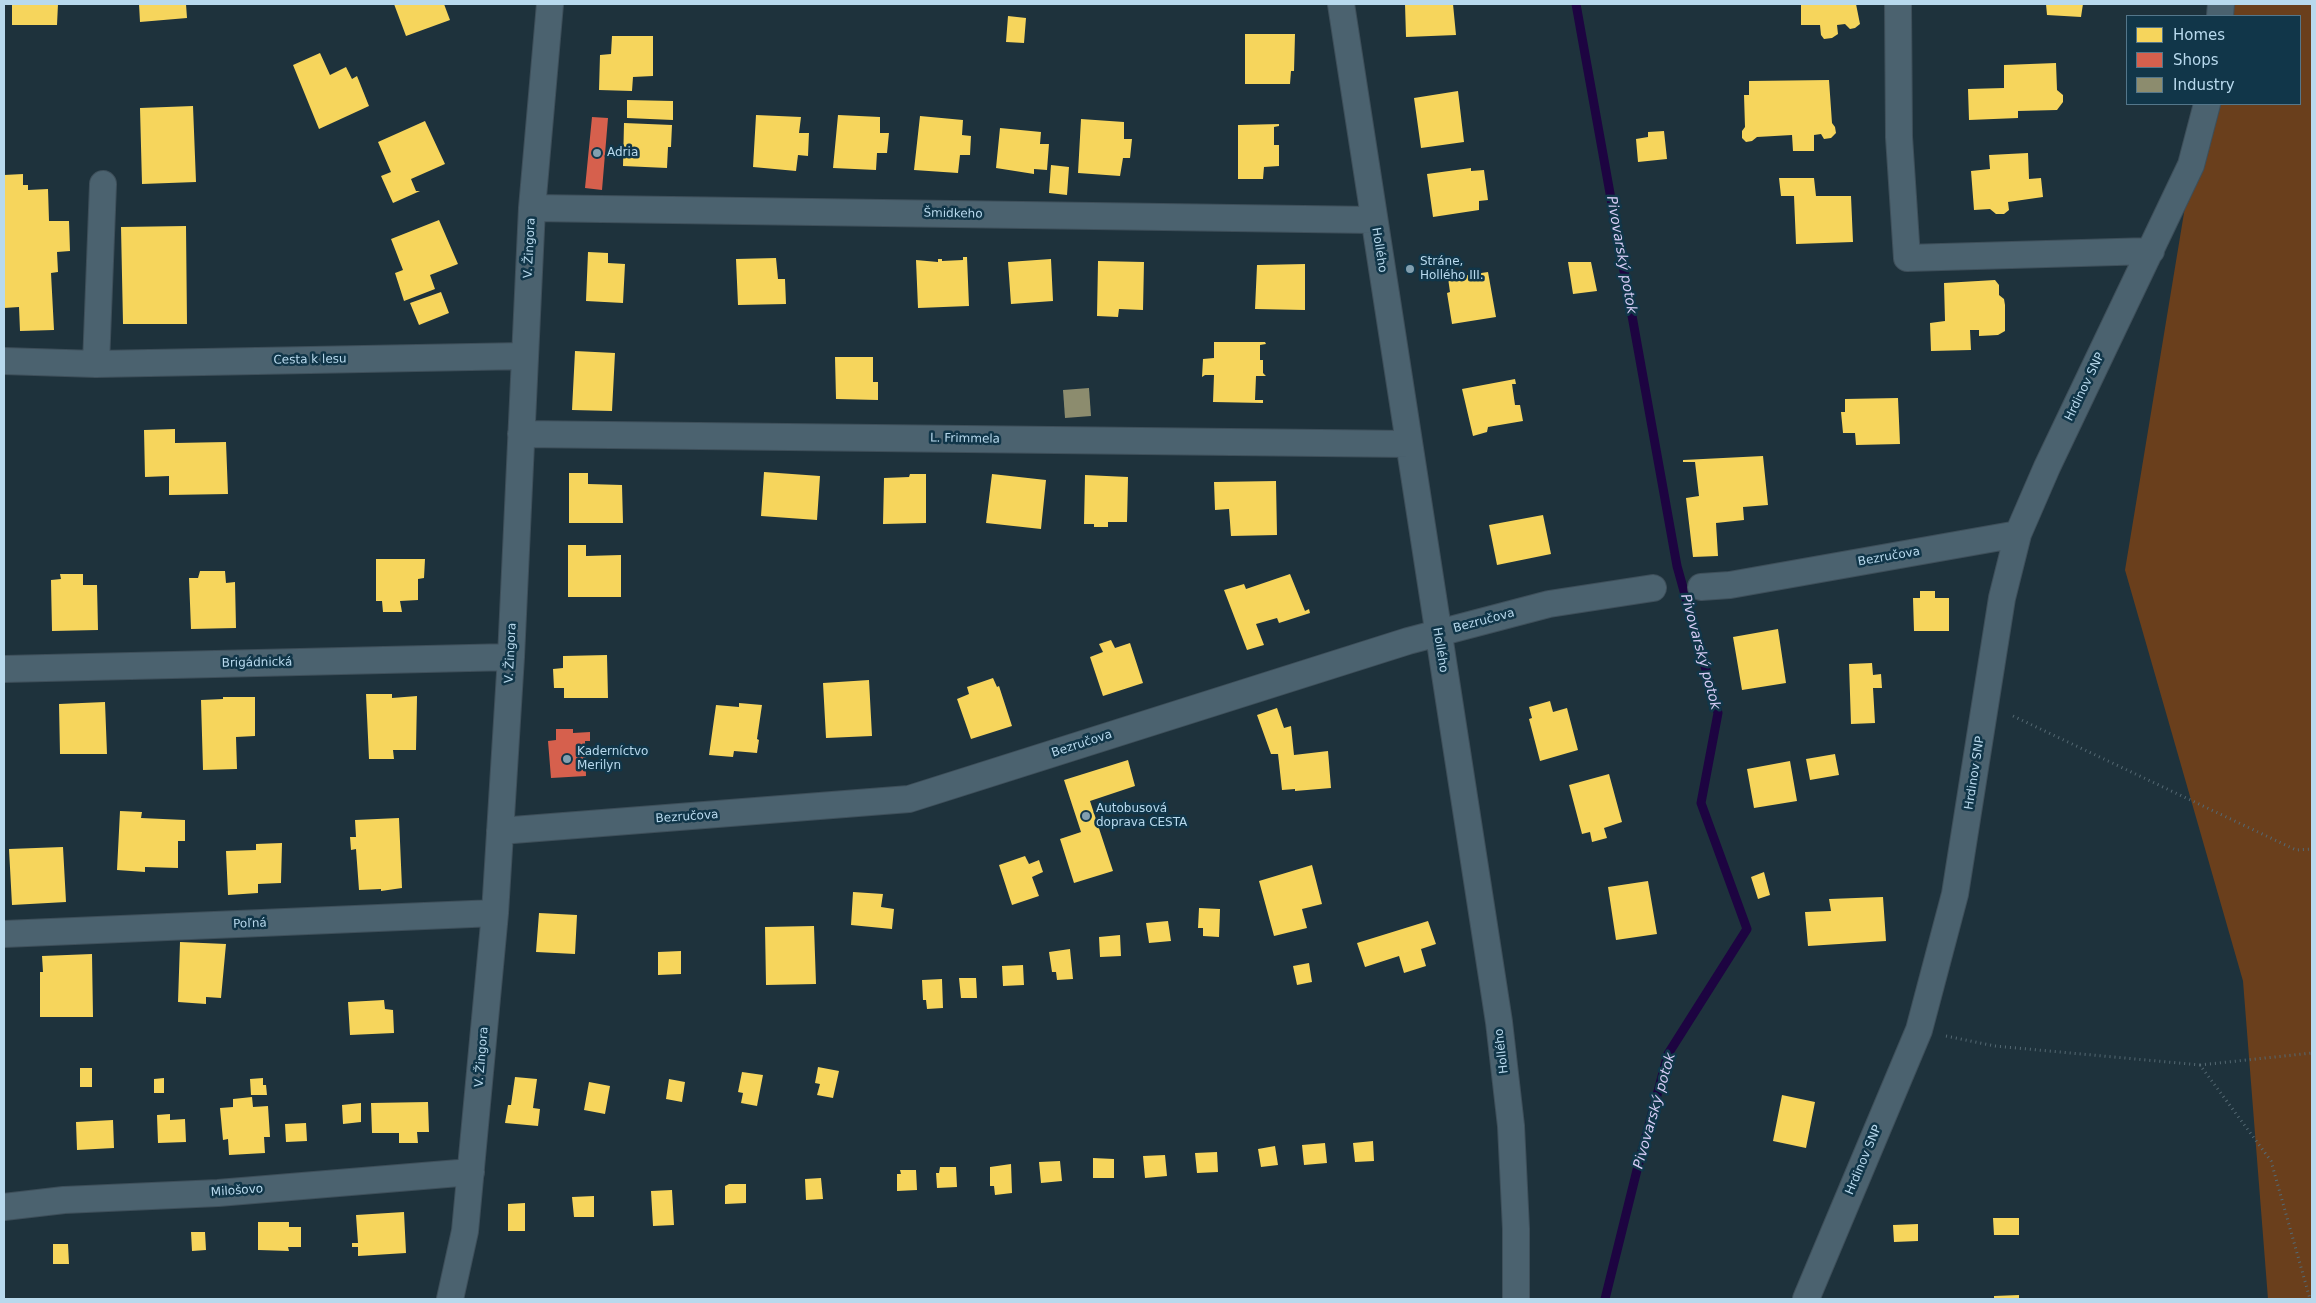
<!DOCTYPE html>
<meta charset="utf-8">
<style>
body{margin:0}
#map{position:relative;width:2316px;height:1303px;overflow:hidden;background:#1e323c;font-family:"DejaVu Sans",sans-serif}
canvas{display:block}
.frame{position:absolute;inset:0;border:5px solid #b8d9ed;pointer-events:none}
.legend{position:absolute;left:2126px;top:15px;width:175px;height:90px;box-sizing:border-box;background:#113649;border:1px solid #54778b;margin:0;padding:6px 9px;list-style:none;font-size:15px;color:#b8d9ed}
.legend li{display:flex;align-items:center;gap:10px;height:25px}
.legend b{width:25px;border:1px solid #54778b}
</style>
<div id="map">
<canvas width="2316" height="1303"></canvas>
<div class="frame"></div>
<ul class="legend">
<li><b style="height:14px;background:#f6d55c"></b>Homes</li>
<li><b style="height:14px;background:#d6604d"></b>Shops</li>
<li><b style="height:14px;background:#8c8c6e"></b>Industry</li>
</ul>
</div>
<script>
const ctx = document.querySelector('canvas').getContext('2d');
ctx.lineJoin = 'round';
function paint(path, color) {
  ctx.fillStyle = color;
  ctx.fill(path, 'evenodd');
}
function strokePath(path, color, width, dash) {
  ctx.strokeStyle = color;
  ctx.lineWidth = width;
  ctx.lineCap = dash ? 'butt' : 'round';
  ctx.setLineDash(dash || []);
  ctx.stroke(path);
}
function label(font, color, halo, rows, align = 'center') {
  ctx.font = font + ' "DejaVu Sans",sans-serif';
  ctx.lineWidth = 5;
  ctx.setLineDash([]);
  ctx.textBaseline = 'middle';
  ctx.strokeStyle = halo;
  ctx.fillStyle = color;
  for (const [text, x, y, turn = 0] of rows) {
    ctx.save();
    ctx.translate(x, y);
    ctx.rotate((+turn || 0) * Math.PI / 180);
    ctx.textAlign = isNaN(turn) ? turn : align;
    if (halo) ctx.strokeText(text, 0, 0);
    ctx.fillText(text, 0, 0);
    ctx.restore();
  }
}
const green = new Path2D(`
 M2219,4h93v1295h-44l-25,-318 -118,-411 77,-466h98v-88h-83z`);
const homes = new Path2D(`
 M12,4h46l-1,21h-45z
 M139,4h47l1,14 -47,4z
 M394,4h50l6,16 -44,16z
 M1405,4h48l3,31 -50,2z
 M1801,4h55l4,20 -5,4 -5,1 -5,-5 -8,1 1,9 -6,4 -8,1 -3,-4 -1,-10h-19z
 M2046,4h37l-2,13 -34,-2z
 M1008,16l18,2 -2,25 -18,-1z
 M1245,34h50l-1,37h-3l-1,13h-45z
 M612,36h41v40l-20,1 -1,14 -33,-1 1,-35 11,-1z
 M320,53l10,22 16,-8 6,12 5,-3 12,30 -50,23 -26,-64z
 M2056,63l1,27 6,5v7l-6,8 -39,1v7l-49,2 -1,-31 36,-1v-23z
 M1829,80l3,43 3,4 1,6 -5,5 -7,1 -3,-5 -7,1v16h-21l-1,-16 -35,2 -5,4 -6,1 -4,-4v-7l3,-4 -1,-32h5v-14z
 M1458,91l6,51 -43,6 -7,-50z
 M627,100l46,1v19l-46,-2z
 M193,106l3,76 -54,2 -2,-76z
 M756,115l45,2 -2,16h10l-1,23 -10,-1 -2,16 -43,-4z
 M838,115l42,2v16h9l-2,20h-10l-1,17 -43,-2z
 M920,116l43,4 -1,15 9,1 -1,19h-10l-2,18 -44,-3z
 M1081,119l43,3v17h8l-2,19h-7l-3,18 -42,-3z
 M425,121l20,43 -34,15 5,12h4l-27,12 -12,-27 10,-4 -13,-30z
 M624,123l48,2 -1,22h-3l-1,21 -44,-2z
 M1279,124v2l-5,1v18h5v21l-15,1 -1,12h-25v-54z
 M1000,128l41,4 -1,12h9l-2,26 -13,-1v5l-38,-6z
 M1664,131l3,28 -29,3 -2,-23 12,-2v-5z
 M2028,153l1,26 12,-1 2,19 -35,5 1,8 -5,4h-8l-6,-5 -16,1 -3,-39 19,-2 -1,-14z
 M1051,165l18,2 -2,28 -18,-2z
 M1471,168v3l13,-1 4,30 -9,1v9l-46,7 -6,-43z
 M23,174v11h5v5l20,-1 1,32h20l1,30 -13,1 1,20 -7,1 3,57 -34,1 -1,-24 -15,1v-133z
 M1779,178h35l2,18h35l2,46 -57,2 -2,-48h-13z
 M439,220l19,44 -28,11 5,14 -31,12 -9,-28 8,-3 -12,-31z
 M186,226l1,98h-64l-2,-97z
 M588,252l20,1v10l17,1 -2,39 -37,-2z
 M963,257h4l2,49 -51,2 -2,-48 22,2v-3h4v2l21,-1z
 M776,258l2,21h7l1,25 -48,1 -2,-46z
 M1051,259l2,42 -42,3 -3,-42z
 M1098,261l46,1 -1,48 -24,-1 -1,8 -21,-1z
 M1568,262h23l6,29 -24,3z
 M1305,264v46l-50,-1 2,-44z
 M1488,272l8,45 -44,7 -5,-31 3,-1 -2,-14z
 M1995,280l4,5v10l5,4 1,6v26l-7,4 -19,1v-6h-9l1,20 -40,1 -1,-28 15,-2 -1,-38z
 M441,292l8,21 -30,12 -9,-22z
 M1214,342h51l1,2 -6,1v15h3v13l3,3h-10l-1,24h8v3l-50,-1 1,-27h-9l-3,2 1,-18 11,-1z
 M575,351l40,2 -3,58 -40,-1z
 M835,357h38v25h5v18l-42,-1z
 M1515,379l1,5h-4l3,21h5l3,16 -35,6 -1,5 -14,4 -11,-47z
 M1898,398l2,46 -44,1 -1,-12h-12l-2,-21h4v-13z
 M175,429v14l51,-1 2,52 -59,1v-19l-24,1 -1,-47z
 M1763,456l5,49 -25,2 1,13 -28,3 2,33 -25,1 -7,-59 13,-2 -4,-34h-12v-2z
 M764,472l56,4 -3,44 -56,-4z
 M569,473h19v11l34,1 1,38h-54z
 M910,474h16v49l-43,1 1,-46 25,-1z
 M992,474l54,6 -5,49 -55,-6z
 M1085,475l43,2 -1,45h-19v5h-14v-3h-10z
 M1276,481l1,54 -46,1 -2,-27 -14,1 -1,-28z
 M1543,515l8,39 -54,11 -8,-40z
 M568,545h18v11l35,-1v42h-53z
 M376,559h49l-1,19 -6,1v21l-18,1 2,11h-19l-1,-11h-6z
 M200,571h25l1,12 9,-1 1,46 -45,1 -2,-51h9z
 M60,574h23v11h14l1,45 -46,1 -1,-51 10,-1z
 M1290,574l15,37 4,-2 1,4 -31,10 -2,-5 -21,6 8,21 -17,5 -23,-60 20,-6 2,5z
 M1920,591h15v7h14v33h-35l-1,-33h7z
 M1778,629l8,54 -44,7 -9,-53z
 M1111,640l4,8 15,-5 13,40 -40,13 -13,-39 13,-5 -4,-8z
 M607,655l1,43h-44v-10h-10l-1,-19 10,-1v-12z
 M1872,663l1,12 8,-1 1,14h-9l2,35 -24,1 -2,-60z
 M993,678l4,9 2,-1 13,40 -41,13 -14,-40 12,-5 -2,-7z
 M869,680l3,56 -46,2 -3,-55z
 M366,694h26v4l25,-2 -1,54h-23l1,9h-25z
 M223,697h32v39l-19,1 1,32 -34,1 -2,-70 22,-1z
 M1550,701l3,11 14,-4 11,42 -38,11 -11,-42 3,-1 -3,-11z
 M105,702l2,52h-47l-1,-50z
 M739,703l23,2 -5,34 2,1 -2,13 -23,-2 -1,6 -24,-2 7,-50 23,2z
 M1277,708l7,20 7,-2 3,29 34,-4 3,37 -36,3v-2l-13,1 -4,-36h-7l-14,-39z
 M1835,754l4,21 -29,5 -4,-21z
 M1128,760l7,26 -45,15 23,70 -39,12 -14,-44 21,-7 -17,-52z
 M1790,761l7,40 -43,7 -7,-39z
 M1609,774l13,48 -18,6 3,10 -15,4 -2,-10 -8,2 -13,-49z
 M120,811l22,1 -1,6 44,2v21h-7v27l-33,-1v5l-28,-2z
 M399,818l3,70 -21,3v-2l-22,1 -3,-41 -5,1 -1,-13h6l-1,-17z
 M282,843l-1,40 -23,1v9l-30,2 -2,-44 30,-1v-6z
 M63,847l3,55 -54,3 -3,-56z
 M1025,856l4,8 10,-4 4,12 -11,5 7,19 -27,9 -13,-40z
 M1312,865l10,39 -20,5 5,19 -33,8 -15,-55z
 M1764,872l6,23 -12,4 -7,-22z
 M1648,881l9,53 -41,6 -8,-53z
 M853,892l30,2 -2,13 13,2 -2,20 -41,-4z
 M1883,897l3,44 -78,5 -3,-34 26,-1 -2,-12z
 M1199,908l21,1 -1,28 -16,-1v-8h-5z
 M539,913l38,2 -2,39 -39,-2z
 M1168,921l3,20 -22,2 -3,-20z
 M1428,921l8,23 -15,5 5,17 -22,7 -5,-17 -34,11 -8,-24z
 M814,926l2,58 -50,1 -1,-58z
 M1120,935l1,21 -21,1 -1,-20z
 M180,942l46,2 -5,54 -15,-1v7l-28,-2z
 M1070,949l3,30 -16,1 -1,-8h-4l-3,-20z
 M681,951v23l-23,1v-23z
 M92,954l1,63h-53v-45h3l-1,-16z
 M1309,963l3,19 -15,3 -4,-19z
 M1023,965l1,20 -21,1 -1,-20z
 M959,978h17l1,20h-16z
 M942,979l1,29 -16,1 -1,-9h-3l-1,-20z
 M384,1000l1,9 8,1 1,23 -44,2 -2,-33z
 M818,1067l21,4 -6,27 -16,-3 3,-11 -5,-1z
 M80,1068h12v19h-12z
 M742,1072l21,3 -6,31 -16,-3 2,-10 -5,-1z
 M515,1077l22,2 -4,29 7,1 -2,17 -33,-3 3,-18h3z
 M164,1078v15h-10v-14z
 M263,1078v7h3l1,10h-16l-1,-16z
 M669,1079l16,3 -3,20 -16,-3z
 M589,1082l21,4 -5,28 -21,-4z
 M1782,1095l33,7 -9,46 -33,-7z
 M252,1097l1,10 15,-1 2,31h-6l1,16 -36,2 -1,-16 -5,1 -3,-32 13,-1v-8z
 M428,1102l1,30h-12l1,11h-19v-10h-27l-1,-30z
 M361,1103v19l-18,2 -1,-19z
 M170,1114v6l15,-1 1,23 -28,1 -1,-28z
 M113,1120l1,28 -37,2 -1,-28z
 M306,1123l1,18 -21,1 -1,-18z
 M1373,1141l1,20 -19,1 -2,-19z
 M1325,1143l2,20 -23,2 -2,-20z
 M1275,1146l3,19 -17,2 -3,-18z
 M1217,1152l1,20 -21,1 -2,-20z
 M1165,1155l2,21 -22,2 -2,-22z
 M1093,1158l21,1v19h-21z
 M1060,1161l2,20 -21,2 -2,-21z
 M1011,1164l1,29 -17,2 -1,-9h-4v-19z
 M940,1167h16l1,20 -20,1 -1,-15h3z
 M900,1170h16l1,20 -20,1v-17h4z
 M821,1178l2,21 -17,1 -1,-21z
 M729,1184h17v19l-21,1v-18z
 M672,1190l2,35 -21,1 -2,-35z
 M594,1196v21h-20l-2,-20z
 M525,1203v28h-17v-27z
 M404,1212l2,41 -48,3v-9h-6v-4h6l-2,-28z
 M1993,1218h26v17h-25z
 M258,1222h31v5h12v20h-13l1,4 -31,-1z
 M1918,1224v17l-24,1 -1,-17z
 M191,1232h14l1,18 -14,1z
 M53,1244h15l1,20h-16z
 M2019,1295v4h-25v-3z`);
const shops = new Path2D(`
 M592,117l16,1 -6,72 -17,-2z
 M556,729h17v4l17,-1v9h-5l1,35 -35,2 -3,-37 8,-1z`);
const industry = new Path2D(`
 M1089,388l2,28 -26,2 -2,-28z`);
const stream = new Path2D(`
 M1576,4l101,562 41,147 -17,90 46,126 -79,125 -31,116 -32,129`);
const path = new Path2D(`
 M2013,716l283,134 16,-1
 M1946,1036l49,10 205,19 71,96 39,138
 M2200,1065l112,-12`);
const minor = new Path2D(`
 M1341,4l158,1018 12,104 5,103v70
 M1898,4l1,133 8,121 244,-7
 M2220,16l1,-12
 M532,208l842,12
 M4,361l92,3 428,-8
 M96,364l7,-180
 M521,434l888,10
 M1701,587l29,-2 288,-51
 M4,669l507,-12
 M500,831l409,-32 499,-158 141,-37 104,-16
 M4,934l491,-21
 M4,1207l60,-7 154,-7 253,-21
 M450,1299l15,-68 30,-318 16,-256 21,-449 18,-204
 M1806,1299l113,-269 36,-136 47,-296 16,-64 29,-67 144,-302 16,-61`);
const markers = [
 [597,153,5,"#829faf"],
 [1410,269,5,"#829faf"],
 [567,759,5,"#829faf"],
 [1086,816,5,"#829faf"]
];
const poiNames = [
 ["Adria",607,153],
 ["Stráne,",1420,262],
 ["Hollého III.",1420,276],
 ["Kaderníctvo",577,752],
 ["Merilyn",577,766],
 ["Autobusová",1096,809],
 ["doprava CESTA",1096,823]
];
const streetNames = [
 ["Šmidkeho",953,214,1],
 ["V. Žingora",530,248,-87],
 ["Hollého",1379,250,81],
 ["Cesta k lesu",310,360,-1],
 ["Hrdinov SNP",2085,387,-64],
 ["L. Frimmela",965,439,1],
 ["Bezručova",1889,557,-10],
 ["Bezručova",1484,621,-15],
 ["Hollého",1440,650,81],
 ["V. Žingora",511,653,-87],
 ["Brigádnická",257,663,-1],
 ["Bezručova",1082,744,-18],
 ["Hrdinov SNP",1975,773,-81],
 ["Bezručova",687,817,-4],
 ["Poľná",250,924,-2],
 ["Hollého",1502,1051,-97],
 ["V. Žingora",482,1057,-85],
 ["Hrdinov SNP",1864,1160,-67],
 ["Milošovo",237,1191,-4]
];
const waterNames = [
 ["Pivovarský potok",1621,255,80],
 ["Pivovarský potok",1700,652,75],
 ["Pivovarský potok",1655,1111,-74]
];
paint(green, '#6a3f1c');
paint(homes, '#f6d55c');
paint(shops, '#d6604d');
paint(industry, '#8c8c6e');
strokePath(stream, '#1d0441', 9);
strokePath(minor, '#3e4f5a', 28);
strokePath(path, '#556973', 3, [1, 4]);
strokePath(minor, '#4b626f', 26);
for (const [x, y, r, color] of markers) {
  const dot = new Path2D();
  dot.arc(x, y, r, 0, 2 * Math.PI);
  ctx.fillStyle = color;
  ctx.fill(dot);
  strokePath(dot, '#113649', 2);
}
label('12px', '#b8d9ed', '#113649', poiNames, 'left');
label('12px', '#b8d9ed', '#113649', streetNames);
label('italic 14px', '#d4cbf4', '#113649', waterNames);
</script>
